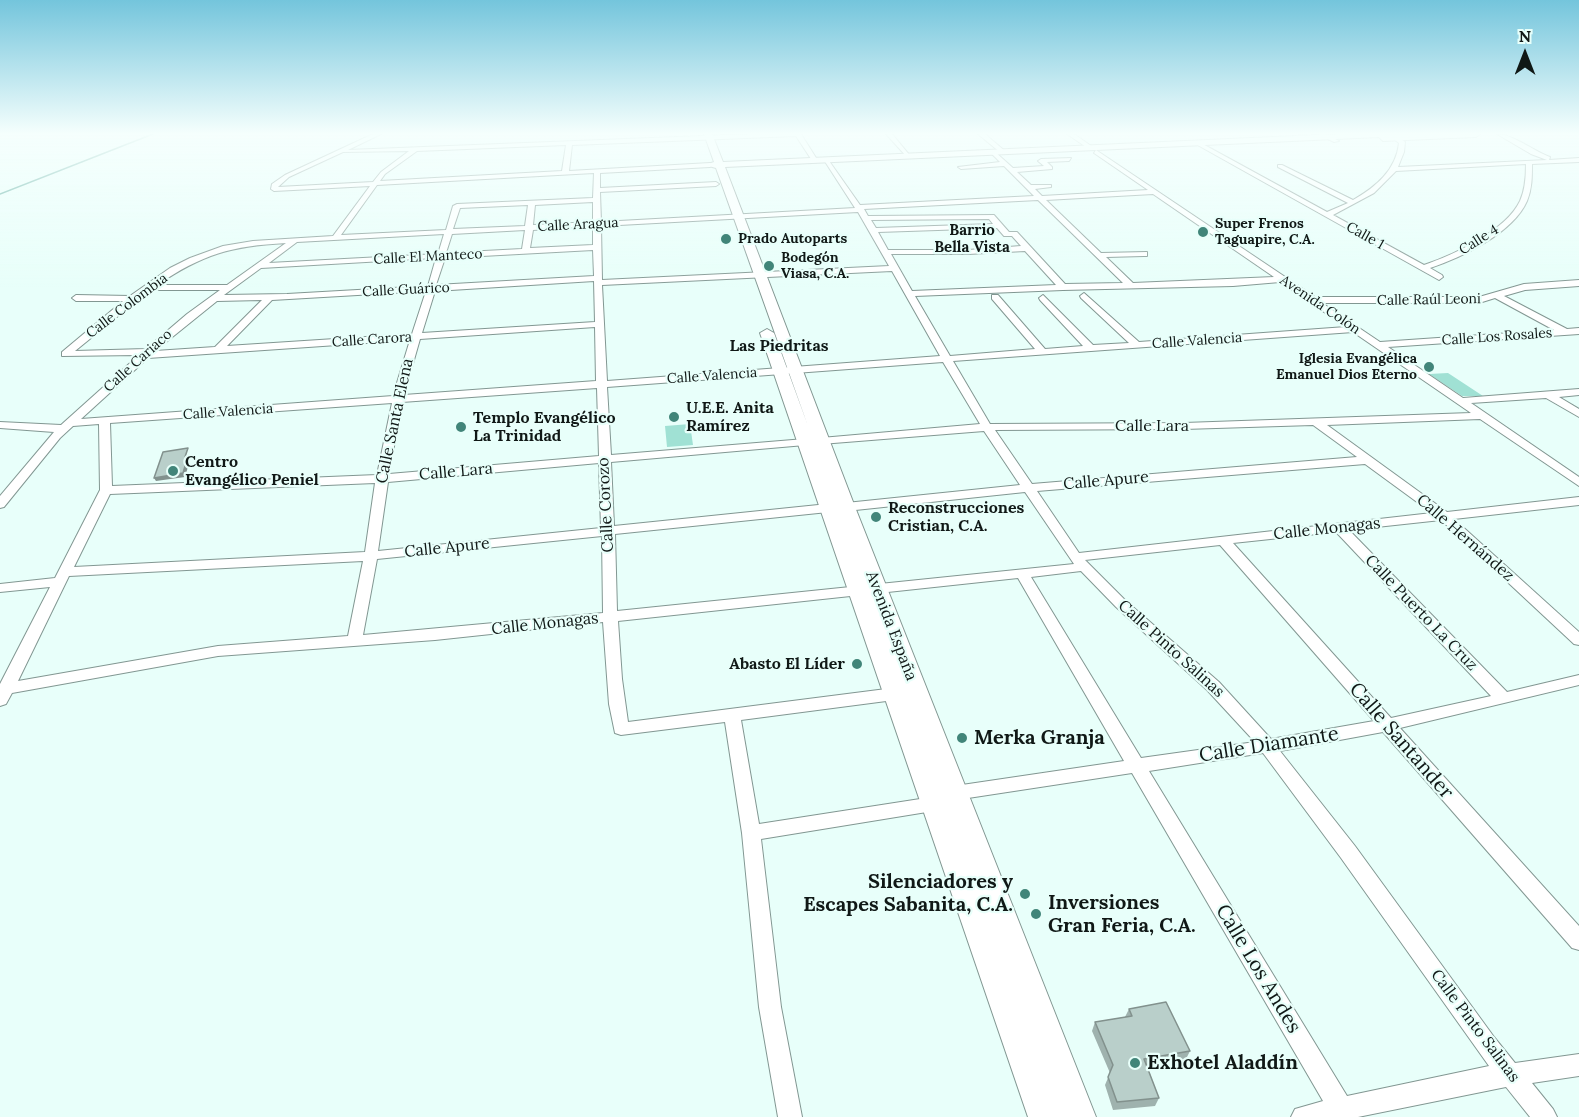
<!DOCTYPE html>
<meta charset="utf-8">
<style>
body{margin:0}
#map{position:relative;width:1579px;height:1117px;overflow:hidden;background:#e8fffa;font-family:Lora,serif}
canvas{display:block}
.north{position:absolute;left:1495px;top:24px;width:60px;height:60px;-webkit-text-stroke:4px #e8fffa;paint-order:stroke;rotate:0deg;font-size:16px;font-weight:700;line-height:24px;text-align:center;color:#101816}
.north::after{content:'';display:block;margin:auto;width:21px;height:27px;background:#101816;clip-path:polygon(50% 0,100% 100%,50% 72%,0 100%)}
</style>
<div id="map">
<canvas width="1579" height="1117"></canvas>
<div class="north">N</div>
</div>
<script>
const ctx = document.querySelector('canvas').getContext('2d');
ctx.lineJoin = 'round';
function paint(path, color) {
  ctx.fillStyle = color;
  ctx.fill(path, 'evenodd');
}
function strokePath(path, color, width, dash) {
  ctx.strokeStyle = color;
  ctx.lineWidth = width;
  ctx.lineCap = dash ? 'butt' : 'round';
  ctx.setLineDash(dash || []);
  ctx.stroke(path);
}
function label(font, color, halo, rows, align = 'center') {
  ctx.font = font + ' Lora,serif';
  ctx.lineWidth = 4.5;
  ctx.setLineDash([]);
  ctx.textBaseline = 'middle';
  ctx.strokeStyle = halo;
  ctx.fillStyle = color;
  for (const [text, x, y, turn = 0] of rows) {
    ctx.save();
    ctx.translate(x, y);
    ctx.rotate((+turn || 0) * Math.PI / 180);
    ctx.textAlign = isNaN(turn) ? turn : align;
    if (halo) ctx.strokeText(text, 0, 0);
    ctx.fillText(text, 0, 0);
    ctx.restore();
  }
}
const green = new Path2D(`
 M1448,373l35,23h-21l-33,-22z
 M690,424l3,21 -26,2 -2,-21z`);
const stream = new Path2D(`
 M0,194l153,-60`);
const street = new Path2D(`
 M373,134h8l-33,16 404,-16h49l17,27 -5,1 -17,-26 -224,9 -3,26 141,-8 3,2 -3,2 -110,6v15l116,-6 3,2 -3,2 -116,6 1,30 254,-14 -31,-48 3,-2 33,47 174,-9 -30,-30 -43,3 -3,-2 42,-5 -9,-9 3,-2 19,17 31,-2 -6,-5 3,-2 30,-1 -2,3 -22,1 5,5v2l-35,3 14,13h20v2l-16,2 7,7 106,-6 -54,-37 2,-3 219,147h164l45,-13 55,-4v6l-54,4 -21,6 63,33 12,-1v6l-191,13 75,51 116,-9v6l-20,2 20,12v8l-33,-19 -75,5 108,74v9l-99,-67 -153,6 120,87 132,-15v8l-125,14 125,113v13l-5,-1 -133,-124 -92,10 158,162 72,-17v10l-179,43 179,198v24l-7,-2 -189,-216 -103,19 75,95 139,191 21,26 64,-9v22l-47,7 21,26 4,8h-27l-24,-30 -148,30h-67l4,-8 28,-8 -191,-328 -177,27 -6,-2 -3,-5 3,-5 6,-2 169,-25 -106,-183 -400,43 4,58 6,43 266,-34 6,2 2,4 -2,4 -6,2 -153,20 18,104 174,-27 6,2 3,5 -3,5 -6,2 -172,28 20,168 21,110h-24l-19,-110 -17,-174 -17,-111 -104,13 -6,-2 -6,-29 -6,-82 -168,18 -217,16 -206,37 -6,11 -6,2v-22l50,-97 -50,5v-8l55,-6 45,-88 -1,-66 -26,2 -13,12 -56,69 -4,1v-12l54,-64 -54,-4v-6l61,3 78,-70 -77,1v-4l61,-51h-47l-4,-3 4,-3 54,1 40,-28 20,-10 33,-12 30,-5 80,-5 37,-50 -96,5 -3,-2 1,-5 13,-9zM566,145l-4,26 -182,10 5,-7 32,-23zM409,151l-28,21 -8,10 -95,5 11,-10 54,-25zM594,173l-1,25 -136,6 -4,2 -7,24 -105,5 36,-50zM1153,194l121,83 -141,6 -27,-26 38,-1h3v-4l-46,1 -55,-53zM1038,200l85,83 -58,1 -48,-52h-8l-15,-17 -126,1 -4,-7zM593,202v20l-60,3 2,-20zM528,205l-3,21 -72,3 7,-21zM858,212l31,54 -287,14 -1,-54zM989,219l4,5 -117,4 -5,-8zM593,226v19l-63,3 3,-18zM997,228l7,8h8l9,10 -53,4h-80l-10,-18zM525,230l-3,19 -76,4 6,-19zM444,234l-6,20 -169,9 28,-21zM286,243l-59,42h-70c46,-31 74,-39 129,-42zM593,250l1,26 -158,9 9,-27zM1025,251l31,34 -144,6 -21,-37h77zM436,258l-8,28 -141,8 -63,1 37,-27zM892,271l48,85 -333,25 -5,-96zM594,281l1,41 -173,11 13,-42zM1280,282l66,45 -207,15 -55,-49 -4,3 1,2 48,45 -36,2 -50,-50 -4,3 1,2 43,46 -38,3 -47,-54h-6v4l43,50 -85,7 -35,-60 148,-6 170,-4zM150,290h70l-33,24 -41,35 -71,2zM426,291l-14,43 -185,12 45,-46zM1495,298l59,32 -174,12 -58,-39h157zM262,300l-47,47 -60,4 62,-50zM595,327l1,54 -192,14 16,-56zM1353,332l118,81 -287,10 -194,1 -37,-63zM410,340l-17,56 -312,23 67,-61zM943,362l37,62 -159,14 -6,3 6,3 163,-13 36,54 -174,18 -6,4 6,4 179,-19 49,72 -457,47 -2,-77 213,-22 6,-4 -6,-4 -214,22 -3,-64 194,-17 6,-3 -6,-3 -194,16 -4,-68zM597,388l2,68 -210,18 13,-72zM392,403l-15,72 -265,11 -2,-63zM1313,425l44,32 -325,27 -37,-54 189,-1zM599,463l2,65 -223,23 10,-69zM1365,464l67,49 -353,40 -42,-62zM375,483l-10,69 -291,15 36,-73zM1336,532l155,164 -100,22 -158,-175zM602,536l1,77 -240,22 14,-76zM1220,545l154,176 -103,18 -52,-57 -93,-81 -41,-41zM363,561l-15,75 -130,10 -200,35 51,-105zM1081,571l35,36 91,83 48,52 -114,16 -110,-181zM1263,753l78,105 148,208 -142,30 -198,-325z
 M886,134h6l19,23h-4z
 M978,134h7l21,18 -5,1z
 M1067,134h7l20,14 -5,1z
 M1318,134h8l13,7 -5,1z
 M1387,134h7l11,8 -1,10 -6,15 149,-7 -16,-6 -34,-20c15,0 37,17 53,23l-1,3 30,-2v4l-47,2c0,13 0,25 -5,37 -14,32 -66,57 -97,67l12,7 1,2 -4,3 -245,-137 5,-1 128,70 21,-9 -70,-36v-2h4l71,35c23,-13 43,-30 46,-57zM1526,164c0,13 -1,26 -6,37 -14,30 -67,54 -96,64l-91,-50 41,-22 22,-22z`);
const secondary = new Path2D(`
 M704,134h8l11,28 616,-28h141l-4,3 -93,4 -4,-4 -654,30 130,340 241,610h-68l-268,-784 7,-4 7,4 34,93 -92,-258 -11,-3 9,-3z`);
const wall = new Path2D(`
 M1129,1009l61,42 -4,8 -39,7 12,32 -4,8 -42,4 -8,-25 5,-12 -18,-42 3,-9 30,-5z`);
const shadedWall = new Path2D(`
 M188,456l2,4 -5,17 -29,4 -2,-3z`);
const building = new Path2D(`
 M188,448l-3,9 3,-1 -5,17 -29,5 9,-26z
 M1166,1002l24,49 -46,8 15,39 -42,4 -9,-25 5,-12 -18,-43 37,-6 -3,-7z`);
const markers = [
 [1203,232,6,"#418579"],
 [726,239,6,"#418579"],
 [769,266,6,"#418579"],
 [1429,367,6,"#418579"],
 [674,417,6,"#418579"],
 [461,427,6,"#418579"],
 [173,471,6,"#418579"],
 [876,517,6,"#418579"],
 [857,664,6,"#418579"],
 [962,738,6,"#418579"],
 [1025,894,6,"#418579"],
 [1036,914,6,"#418579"],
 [1135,1063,6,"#418579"]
];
const farPoinames = [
 ["Super Frenos",1215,224],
 ["Taguapire, C.A.",1215,240],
 ["Prado Autoparts",738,239],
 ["Bodegón",781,258],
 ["Viasa, C.A.",781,274],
 ["Iglesia Evangélica",1417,359,"right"],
 ["Emanuel Dios Eterno",1417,375,"right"]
];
const farStreetnames = [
 ["Calle Aragua",578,225,-3],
 ["Calle 1",1365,236,29],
 ["Calle 4",1479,240,-32],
 ["Calle El Manteco",428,257,-3],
 ["Calle Guárico",406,290,-3],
 ["Calle Raúl Leoni",1429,300,-1],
 ["Avenida Colón",1320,305,34],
 ["Calle Colombia",127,306,-37],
 ["Calle Los Rosales",1497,337,-4],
 ["Calle Carora",372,340,-4],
 ["Calle Valencia",1197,341,-4],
 ["Calle Cariaco",138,361,-42],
 ["Calle Valencia",712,376,-4],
 ["Calle Valencia",228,412,-4]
];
const farNeighbourhoodnames = [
 ["Barrio",972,231],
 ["Bella Vista",972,248]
];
const farQuarternames = [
 ["Las Piedritas",779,346]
];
const poiNames = [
 ["U.E.E. Anita",686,408],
 ["Ramírez",686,426],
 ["Templo Evangélico",473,418],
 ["La Trinidad",473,436],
 ["Centro",185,462],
 ["Evangélico Peniel",185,480],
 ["Reconstrucciones",888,508],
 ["Cristian, C.A.",888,526],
 ["Abasto El Líder",845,664,"right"]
];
const streetNames = [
 ["Calle Santa Elena",395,421,-78],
 ["Calle Lara",1152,426],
 ["Calle Lara",456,472,-5],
 ["Calle Apure",1106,481,-5],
 ["Calle Corozo",606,505,-93],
 ["Calle Monagas",1327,529,-6],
 ["Calle Hernández",1465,538,41],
 ["Calle Apure",447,548,-6],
 ["Calle Puerto La Cruz",1421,613,46],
 ["Calle Monagas",545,624,-6],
 ["Avenida España",891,626,69],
 ["Calle Pinto Salinas",1171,649,42],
 ["Calle Pinto Salinas",1475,1026,53]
];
const nearPoinames = [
 ["Merka Granja",974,738],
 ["Silenciadores y",1013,882,"right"],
 ["Escapes Sabanita, C.A.",1013,905,"right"],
 ["Inversiones",1048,903],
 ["Gran Feria, C.A.",1048,926],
 ["Exhotel Aladdín",1147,1063]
];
const nearStreetnames = [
 ["Calle Santander",1401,741,49],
 ["Calle Diamante",1269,745,-9],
 ["Calle Los Andes",1258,969,59]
];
paint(green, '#a0e1d4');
strokePath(stream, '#4da395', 1.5);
strokePath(street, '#829792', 2);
strokePath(secondary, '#829792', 2);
paint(street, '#fff');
paint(secondary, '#fff');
paint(wall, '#9fb2ae');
paint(shadedWall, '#82918d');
paint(building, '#b9cfca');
strokePath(building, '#82918d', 1.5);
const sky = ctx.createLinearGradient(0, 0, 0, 290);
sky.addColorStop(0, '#74c5dc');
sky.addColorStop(0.46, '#f5fffd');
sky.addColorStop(1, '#f5fffd00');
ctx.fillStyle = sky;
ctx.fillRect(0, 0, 1579, 290);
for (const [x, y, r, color] of markers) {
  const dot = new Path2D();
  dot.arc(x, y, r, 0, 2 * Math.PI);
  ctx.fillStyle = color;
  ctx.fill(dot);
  strokePath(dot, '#e8fffa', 2);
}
label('bold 14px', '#101816', '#e8fffa', farPoinames, 'left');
label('14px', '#101816', '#e8fffa', farStreetnames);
label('bold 15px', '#101816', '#e8fffa', farNeighbourhoodnames);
label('bold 16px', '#101816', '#e8fffa', farQuarternames);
label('bold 16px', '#101816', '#e8fffa', poiNames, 'left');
label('16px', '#101816', '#e8fffa', streetNames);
label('bold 20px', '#101816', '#e8fffa', nearPoinames, 'left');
label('20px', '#101816', '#e8fffa', nearStreetnames);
</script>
